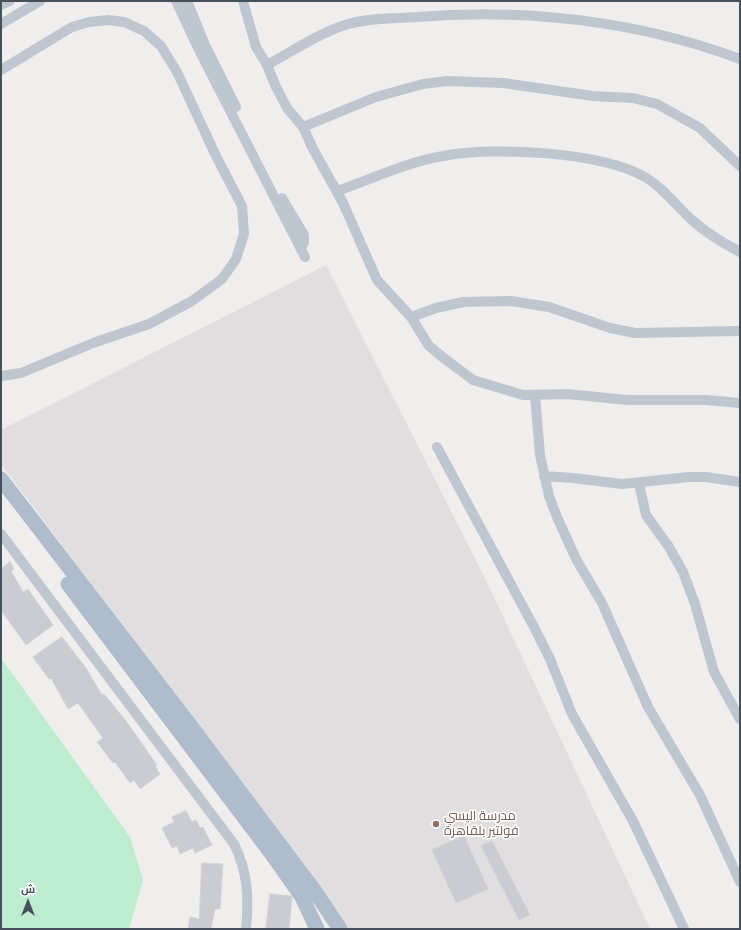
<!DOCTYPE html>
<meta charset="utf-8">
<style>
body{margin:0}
#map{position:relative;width:741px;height:930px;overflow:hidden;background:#f0eded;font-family:"Source Sans 3",Cairo,sans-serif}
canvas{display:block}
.frame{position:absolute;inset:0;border:2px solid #46505a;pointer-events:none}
.north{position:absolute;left:8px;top:882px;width:40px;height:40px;-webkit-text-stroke:3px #fff;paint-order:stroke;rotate:0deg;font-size:11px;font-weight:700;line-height:16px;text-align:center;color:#46505a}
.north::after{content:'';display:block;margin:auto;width:14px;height:18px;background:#46505a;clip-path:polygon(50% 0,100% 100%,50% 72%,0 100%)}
</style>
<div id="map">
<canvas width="741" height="930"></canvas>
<div class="frame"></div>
<div class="north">ش</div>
</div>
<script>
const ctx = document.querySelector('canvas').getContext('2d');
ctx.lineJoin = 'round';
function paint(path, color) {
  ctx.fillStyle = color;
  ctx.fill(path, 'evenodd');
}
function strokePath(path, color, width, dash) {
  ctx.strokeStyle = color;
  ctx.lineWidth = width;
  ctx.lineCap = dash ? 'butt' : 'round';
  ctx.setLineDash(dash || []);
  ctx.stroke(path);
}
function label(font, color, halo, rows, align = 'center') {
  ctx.font = font + ' "Source Sans 3",Cairo,sans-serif';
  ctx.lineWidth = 3;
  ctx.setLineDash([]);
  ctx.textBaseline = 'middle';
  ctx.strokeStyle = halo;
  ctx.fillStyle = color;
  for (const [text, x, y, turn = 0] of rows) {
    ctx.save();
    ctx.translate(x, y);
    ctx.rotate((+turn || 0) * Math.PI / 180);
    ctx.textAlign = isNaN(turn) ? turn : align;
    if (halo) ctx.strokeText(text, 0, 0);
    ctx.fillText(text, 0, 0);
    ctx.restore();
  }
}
const education = new Path2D(`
 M326,265l160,315 164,349h-301l-156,-210 -192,-255v-34z`);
const green = new Path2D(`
 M1,658l129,179 13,43 -14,49h-128z`);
const building = new Path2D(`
 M10,562l4,7 -3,2 12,21 5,-3 25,36 -27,20 -25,-35v-41z
 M62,637l24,31 16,27 2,-1 22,27 31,44 -2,1 5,8 -20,15 -6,-9 -4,3 -15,-21 -2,1 -16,-21 6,-4 -25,-35 -10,6 -17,-31 -2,1 -16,-22z
 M186,811l6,11 4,-2 4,8 3,-1 9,18 -17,8 -2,-5 -13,6 -3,-8 -5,2 -10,-20 12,-6 -2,-5z
 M464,836l24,53 -32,14 -24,-53z
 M492,841l38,74 -11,5 -38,-74z
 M202,863l21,1 -3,45h-5l-4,20h-23l2,-12 9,2z
 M270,894l21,2 1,2 -3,31h-23z`);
const street = new Path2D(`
 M176,1l22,47 107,209
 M187,1l18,44 31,62
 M243,1l13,46 11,18 9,22 11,21 16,19 9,20 31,56 34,77 34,37 18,29 16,13 28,21 50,15 44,-1 60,6h79l34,3
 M1,5l9,-4
 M1,24l39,-23
 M267,65c26,-14 52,-32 81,-41 22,-6 47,-6 69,-7 109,-9 221,4 323,42
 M1,70l71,-43 17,-5 19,-2 16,2 20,9 17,15 16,26 39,84 26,50 2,28 -8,25 -14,20 -30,22 -43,23 -56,19 -72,30 -20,3
 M303,127l73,-30 47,-13 24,-3 56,2 90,13 40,2 24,6 43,24 40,38
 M337,191c35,-12 70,-29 106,-35 51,-10 158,-4 202,21 19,11 31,29 47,43 14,13 31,23 48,32
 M282,198l22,37v7l-3,7
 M411,317l25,-9 27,-6 48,-1 38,6 61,21 25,5 105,-2
 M535,395l5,60 9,41 8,21 19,42 26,44 46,104 52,88 40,87
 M437,447l97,180 16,32 22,55 61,107 51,108
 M544,476l29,2 49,6 67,-7h17l34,5
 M639,484l7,31 23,32 14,25 12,32 19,68 26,47
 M1,534l233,310c14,28 15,55 12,85`);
const primary = new Path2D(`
 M1,479l189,246 124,165 26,39
 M68,584l203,269 31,44 15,32`);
const markers = [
 [436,824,4,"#8d6e63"]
];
const educationNames = [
 ["مدرسة اليسي",444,817],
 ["فولتير بلقاهرة",444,832]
];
paint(education, '#e1dedf');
paint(green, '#bdecd1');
paint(building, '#caccd2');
strokePath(building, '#d1d3d9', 1);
strokePath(street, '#bec7cf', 10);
strokePath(primary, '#aebccb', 15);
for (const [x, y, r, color] of markers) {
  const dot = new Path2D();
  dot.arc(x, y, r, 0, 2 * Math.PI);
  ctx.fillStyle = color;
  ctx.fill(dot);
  strokePath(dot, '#fff', 1.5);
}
label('13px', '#785e54', '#fff', educationNames, 'left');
</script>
